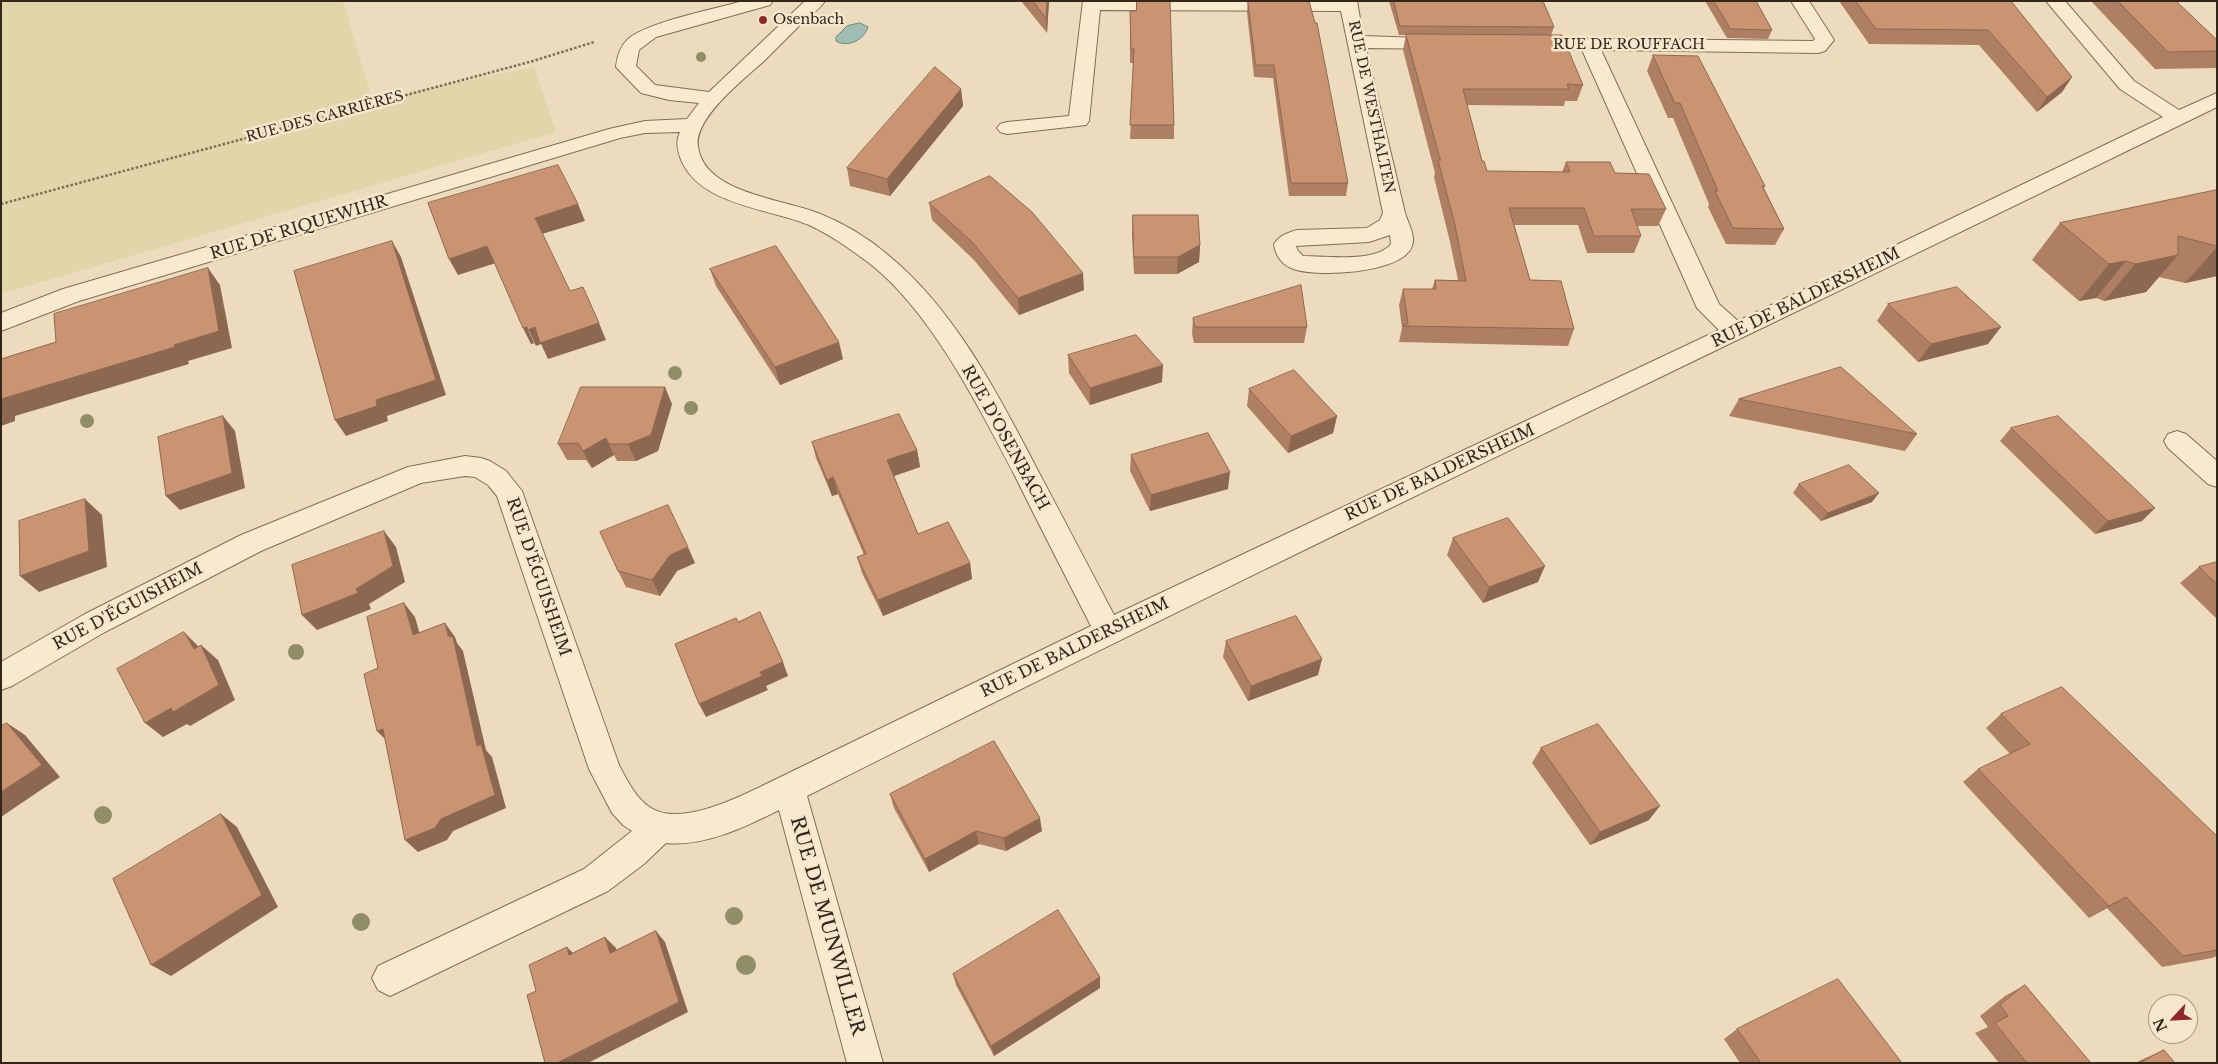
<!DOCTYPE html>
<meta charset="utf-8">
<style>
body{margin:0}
#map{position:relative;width:2218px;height:1064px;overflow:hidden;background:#ecdcbd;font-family:"Libre Baskerville",serif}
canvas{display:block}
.frame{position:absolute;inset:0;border:2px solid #33261b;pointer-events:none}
.north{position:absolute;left:2148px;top:994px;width:50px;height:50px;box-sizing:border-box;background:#f4e7cc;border:1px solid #a79a85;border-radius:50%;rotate:245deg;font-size:14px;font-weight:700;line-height:20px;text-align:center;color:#33261b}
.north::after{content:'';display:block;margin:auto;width:18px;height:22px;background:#91282d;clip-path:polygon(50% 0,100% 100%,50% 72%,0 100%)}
</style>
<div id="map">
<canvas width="2218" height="1064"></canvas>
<div class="frame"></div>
<div class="north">N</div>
</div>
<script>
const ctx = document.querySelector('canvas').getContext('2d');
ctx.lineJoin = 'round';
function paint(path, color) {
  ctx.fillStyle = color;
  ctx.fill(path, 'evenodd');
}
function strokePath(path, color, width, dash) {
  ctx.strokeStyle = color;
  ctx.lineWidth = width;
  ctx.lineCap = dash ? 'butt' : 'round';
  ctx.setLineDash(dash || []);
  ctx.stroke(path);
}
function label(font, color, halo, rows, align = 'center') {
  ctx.font = font + ' "Libre Baskerville",serif';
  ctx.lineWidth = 5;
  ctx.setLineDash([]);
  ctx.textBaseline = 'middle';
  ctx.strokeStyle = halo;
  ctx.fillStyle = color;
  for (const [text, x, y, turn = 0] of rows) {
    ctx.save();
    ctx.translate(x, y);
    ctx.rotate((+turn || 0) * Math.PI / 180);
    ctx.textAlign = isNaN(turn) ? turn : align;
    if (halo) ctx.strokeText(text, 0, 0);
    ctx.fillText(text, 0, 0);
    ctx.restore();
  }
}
const farmland = new Path2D(`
 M1,1h342l29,98 162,-32 22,65 -555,162z`);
const water = new Path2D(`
 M860,23l8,4c-4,13 -20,21 -32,14v-4l11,-11z`);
const path = new Path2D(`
 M1,204l532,-143 61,-19`);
const minor = new Path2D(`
 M743,1h30l-3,4 -114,32 -17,13 -3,16 19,19 54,7 96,-91h20c-6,9 -17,16 -25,24 -12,12 -24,24 -36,36 -20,18 -70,57 -66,85 5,47 85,53 120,67 25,10 49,24 70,42 66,54 109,137 148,212 26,49 52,98 78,148l605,-285 -22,-22 -115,-258h-54l-7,-2 -2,-4 2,-4 7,-2 285,3 2,-2 -24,-38h18l25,39 -9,11 -7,2 -217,-3 118,254 19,17 425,-204 -43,-28 -74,-88h19l69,80 45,29 38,-17v14c-470,230 -943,454 -1410,689l76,267h-36l-68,-253c-34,17 -75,37 -113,33l-22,21 -36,27 -218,105 -12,-6 -6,-12 6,-12 206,-97 48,-38 -9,-6 -11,-12 -23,-44 -92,-273 -9,-11 -13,-8 -10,-1 -44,7 -160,68 -156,81 -93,54 -11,4v-28l84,-48 156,-79 167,-68 57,-11 16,2 9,3 16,10 16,20 97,274c8,15 17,34 32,43 29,18 84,-9 111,-22l329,-160c-26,-51 -52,-101 -77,-152 -35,-67 -84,-164 -145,-211 -19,-14 -38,-28 -60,-38 -41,-17 -112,-20 -129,-68 -3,-9 -4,-16 0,-25l-35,1 -25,5 -541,163 -78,30v-18l62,-24 546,-160 36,-8 42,-2 12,-16 -30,-3 -28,-7 -25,-26c1,-11 4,-20 12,-28 20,-17 87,-30 115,-38z
 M1083,1h274l6,35 86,3 2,4 -2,4 -7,2 -76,-1 39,165c3,10 11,23 7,33 -9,28 -99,32 -121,22 -10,-4 -16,-14 -17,-24 6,-9 13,-11 23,-14l70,-2 13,-8 3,-7 -42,-202 -241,-1 -11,111 -3,4 -79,9 -7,-2 -3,-4 3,-4 7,-2 62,-6zM1390,235l1,9c-15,19 -66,12 -88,12l-5,-5 -2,-5 73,-4z
 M2177,431l9,3 31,27v26l-9,-3 -40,-36 -4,-7 4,-7z`);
const trees = [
 [701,57,5],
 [675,373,7],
 [691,408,7],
 [87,421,7],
 [296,652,8],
 [103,815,9],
 [734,916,9],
 [361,922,9],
 [746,965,10]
];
const wall = new Path2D(`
 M1021,1h28l-2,32z
 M1248,1l100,182 -2,13h-57l-16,-118 -19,-1 -7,-65z
 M1389,1h154l11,26 -3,8 32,50 -6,16h-12l-1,5 -97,-1 15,56 5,10 75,1 4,-10 49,11 51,36 -8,17h-21l4,10 -7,17h-47l-9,-28h-64l16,55 44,49 -6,17 -169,-4 3,-14 -3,-23 4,-16h29l3,-9h23l-8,-38 -16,-65 1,-4 -32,-123 3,-15h-7z
 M1705,1h51l16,29 -4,9 -41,-1z
 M1839,1h172l61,76 -10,15 -25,20 -58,-67 -110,-1z
 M2091,1h85l41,39v27l-1,1 -61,1z
 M1130,11l44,114v14h-44l4,-76h-4z
 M1653,55l112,131 -1,2 20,41 -9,16 -49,-1 -18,-37 1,-3 -36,-86h-5l-21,-47z
 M961,89l2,17 -73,90 -40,-10 -3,-18z
 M2217,190v86l-32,7 -26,-6 -13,15 -42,9 -8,-3 -17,3 -47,-41 28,-37z
 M929,203l155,87 -65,25 -45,-55 -42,-40z
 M1133,215l67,30 -1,17 -22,12h-43l-2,-41z
 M710,269l133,90 -63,26 -64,-99z
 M1888,304l100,40 -70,18 -41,-41z
 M1193,318l114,9 -3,16h-110l-2,-9z
 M1068,355l94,27 -72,23 -21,-32z
 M1249,389l88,27 -4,17 -45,20 -41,-47z
 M1739,399l178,35 -12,17 -176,-35z
 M672,404l-14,47 -22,10h-19l-3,-6 -22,13 -6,-8h-19l-9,-16z
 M2011,428l131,93 -47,13 -95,-93z
 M812,442l105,8 3,17 -26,9 24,58 52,29 2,16 -89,37 -21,-43 -5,-16 7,-2 -26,-61 -6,2 -16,-38z
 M1131,455l97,34 -78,22 -20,-40z
 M1799,484l73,18 -51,19 -28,-28z
 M1453,538l85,44 -55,21 -36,-48z
 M2217,562v57l-37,-36 19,-16z
 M695,563l-18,8 -17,25 -34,-9 -8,-16z
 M1226,641l92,34 -70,26 -25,-44z
 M2001,714l216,122v120l-5,2 -50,9 -55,-59 -18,10 -126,-136 15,-13 32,-15 -24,-26z
 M1541,748l108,72 -59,25 -58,-82z
 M890,794l152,37 -36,20 -27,-7 -50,28 -35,-64z
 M953,974l147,3v11l-106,68 -38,-71z
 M2025,985l66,78h-92l-24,-30 13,-6 -8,-11 25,-20z
 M1737,1029l165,34h-162l-16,-24z
 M2164,1050l11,13h-40l6,-3z`);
const shadedWall = new Path2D(`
 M1047,1h2l-2,32 -1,-15z
 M2072,77l-10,15 -25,20 10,-15z
 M961,89l2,17 -73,90 -3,-17z
 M578,204l7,17 -43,13 -7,-16z
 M392,241l9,16 45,138 -59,21 1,5 -42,15 -11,-16z
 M1200,245l-1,17 -22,12 1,-17z
 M487,246l9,17 -38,12 -9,-16z
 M2217,247v29l-32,7z
 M2178,255l-32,37 -42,9 31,-37z
 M2126,261l-30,37 -17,3 30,-37z
 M208,268l12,17 12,63 -44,13 1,3 -174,52v5l-14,5v-27l173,-54z
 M1083,273l1,17 -65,25 -1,-17z
 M599,323l7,17 -58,19 -7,-15 -5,2 -8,-16 7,-3z
 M527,327l8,16 -4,1 -8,-16z
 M2001,327l-13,17 -70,18 13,-18z
 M839,342l4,17 -63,26 -5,-18z
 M1163,365l-1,17 -72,23v-17z
 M665,387l7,17 -14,47 -22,10 -8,-17z
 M223,416l12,15 10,57 -65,22 -14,-14z
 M1337,416l-4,17 -45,20 3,-17z
 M606,438l8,17 -22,13 -9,-17z
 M917,450l3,17 -29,10 -4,-17z
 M1230,472l-2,17 -78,22 1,-16z
 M833,477l5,17 -6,2 -5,-16z
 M1879,493l-7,9 -51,19 7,-8z
 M85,499l17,16 5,52 -68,25 -19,-16z
 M2155,508l-13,13 -47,13 13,-13z
 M384,531l12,16 9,35 -36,22 2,5 -54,21 -15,-15 54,-26z
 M688,547l7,16 -18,8 -17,25 -8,-16 18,-25z
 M970,563l2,16 -89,37 -5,-16z
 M1545,566l-7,16 -55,21 6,-16z
 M404,603l11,14 9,32 -11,-14z
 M445,623l10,14 2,6 6,8 23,99 6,7 14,51 -53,23 -6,9 -29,12 -13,-12 72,-94z
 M184,632l16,16 1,-3 17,15 17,40 -45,26 -3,-2 -24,13 -18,-14 49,-74z
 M1322,659l-4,16 -70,26 3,-15z
 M783,662l5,14 -22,10 2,4 -62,27 -7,-13 61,-32z
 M7,723l18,12 35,42 -59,40v-25z
 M383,729l7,15 -13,-13z
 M1660,806l-11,14 -59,25 10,-13z
 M221,814l16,13 41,80 -107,69 -20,-11z
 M1040,818l2,13 -36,20 -2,-13z
 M976,831l3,13 -50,28 -4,-13z
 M2126,897l-19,11 -18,10 20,-12z
 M656,931l9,11 23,70 -100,51h-31z
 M605,937l11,11 4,16 -10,-11z
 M567,947l11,11 -9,-3z
 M1100,977v11l-106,68 -3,-10z`);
const building = new Path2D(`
 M1033,1h14l-1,17z
 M1137,1h33l4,124h-44l4,-76h-3l-1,-38h6z
 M1248,1h61l6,22h2l31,160h-57l-17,-118h-18z
 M1394,1h149l11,26 -154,-1z
 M1714,1h42l16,29 -41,-1z
 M1856,1h155l61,76 -25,20 -59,-67 -112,-1z
 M2118,1h58l41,39v11l-49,1z
 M1406,34l156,1 21,50 -16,-1 2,5h-106l19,72h2l3,10 83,1 -4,-10h44l5,11 34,1 17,35h-35l10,27h-47l-10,-28h-75l21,72 31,1 13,48 -171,-3 5,-3 -5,-34h33l-1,-9 31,1 -11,-56 -17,-65h2z
 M1653,55l45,1 67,130h-3l22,43 -51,-1 -18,-37h3l-38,-88h-5z
 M935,67l26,22 -74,90 -40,-11z
 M558,165l20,39 -43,14 35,73 13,-4 16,36 -59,20 -5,-16 -7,3 -1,-3 -4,1 -36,-82 -38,13 -21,-56z
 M990,176l42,36 51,61 -65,25 -46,-56 -43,-39z
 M2217,190v56l-39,-10v19l-43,9 -9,-3 -17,3 -49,-41z
 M1133,215h65l2,30 -22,12h-44z
 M392,241l44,139 -60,20 1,6 -42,14 -41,-149z
 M776,246l63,96 -64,25 -65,-98z
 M208,268l11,63 -45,14 1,2 -174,52v-40l55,-17 -2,-28z
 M1301,285l6,42h-112l-2,-9z
 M1957,287l44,40 -70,17 -43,-40z
 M1136,335l27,30 -73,23 -22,-33z
 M1841,367l76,67 -178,-35z
 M1294,370l43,46 -46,20 -42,-47z
 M581,387h84l-14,48 -23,9h-19l-3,-6 -23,13 -5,-8 -20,1z
 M899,414l18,36 -30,10 31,74 30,-12 22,41 -92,37 -21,-43 9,-3 -33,-77 -6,3 -15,-38z
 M223,416l9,57 -66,23 -8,-59z
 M2058,416l97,92 -47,13 -97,-93z
 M1208,433l22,39 -79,23 -20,-40z
 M1849,465l30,28 -51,20 -29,-29z
 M85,499l4,52 -69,25 -1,-55z
 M668,505l20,42 -18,8 -18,25 -34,-9 -18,-39z
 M1508,518l37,48 -56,21 -36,-49z
 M384,531l9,35 -37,23 2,4 -56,22 -10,-50z
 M2217,562v22l-18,-17z
 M404,603l9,32 32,-12 3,13 5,1 24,109 4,-2 14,51 -54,24 -6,9 -30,12 -22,-111 -6,2 -13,-57 14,-6 -11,-51z
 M760,612l23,50 -23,10 2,4 -63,28 -24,-60 61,-26 2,4z
 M1296,616l26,43 -71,27 -25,-45z
 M184,632l10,17 7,-4 18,40 -46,27 -2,-4 -26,15 -28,-54z
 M2062,687l155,149v114l-34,6 -57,-59 -17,9 -131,-137 52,-25 -29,-30z
 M7,723l35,42 -41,27v-66z
 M1598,724l62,82 -60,26 -59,-84z
 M994,741l46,77 -36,20 -28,-7 -51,28 -35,-65z
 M221,814l41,81 -111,70 -38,-86z
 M1058,910l42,67 -109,69 -38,-72z
 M656,931l23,71 -122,61h-12l-18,-68 9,-4 -7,-26 38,-18 2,8 36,-18 5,16z
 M1838,979l64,84h-141l-24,-34z
 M2025,985l66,78h-64l-32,-40 13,-7 -8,-11z
 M2164,1050l11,13h-35z`);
const markers = [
 [763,20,5,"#91282d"]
];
const farPoinames = [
 ["Osenbach",773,20]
];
const farStreetnames = [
 ["RUE DE ROUFFACH",1629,45],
 ["RUE DE WESTHALTEN",1371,107,78],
 ["RUE DES CARRIÈRES",325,117,-15]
];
const streetNames = [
 ["RUE DE RIQUEWIHR",299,228,-17],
 ["RUE DE BALDERSHEIM",1806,298,-26],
 ["RUE D'OSENBACH",1005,438,61],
 ["RUE DE BALDERSHEIM",1440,473,-25],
 ["RUE D'ÉGUISHEIM",538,577,71],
 ["RUE D'ÉGUISHEIM",128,607,-28],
 ["RUE DE BALDERSHEIM",1075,648,-26]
];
const nearStreetnames = [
 ["RUE DE MUNWILLER",827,926,74]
];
paint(farmland, '#e1d6aa');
paint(water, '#a0bdb4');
strokePath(water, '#688a80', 1);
strokePath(minor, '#836c57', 2);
strokePath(path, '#836c57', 2.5, [2.5, 2]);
paint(minor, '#f8eacf');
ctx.fillStyle = '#908e68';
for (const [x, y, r] of trees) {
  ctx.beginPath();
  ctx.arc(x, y, r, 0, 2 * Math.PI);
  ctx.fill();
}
paint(wall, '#ae7f63');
paint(shadedWall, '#8d6850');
paint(building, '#ca9473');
strokePath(building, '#8d6850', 1);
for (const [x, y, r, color] of markers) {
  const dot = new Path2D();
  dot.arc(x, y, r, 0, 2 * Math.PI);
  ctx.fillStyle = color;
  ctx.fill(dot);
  strokePath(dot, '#f4e7cc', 2);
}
label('14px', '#33261b', '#f4e7cc', farPoinames, 'left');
label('14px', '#33261b', '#f4e7cc', farStreetnames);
label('16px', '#33261b', '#f4e7cc', streetNames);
label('19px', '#33261b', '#f4e7cc', nearStreetnames);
</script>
